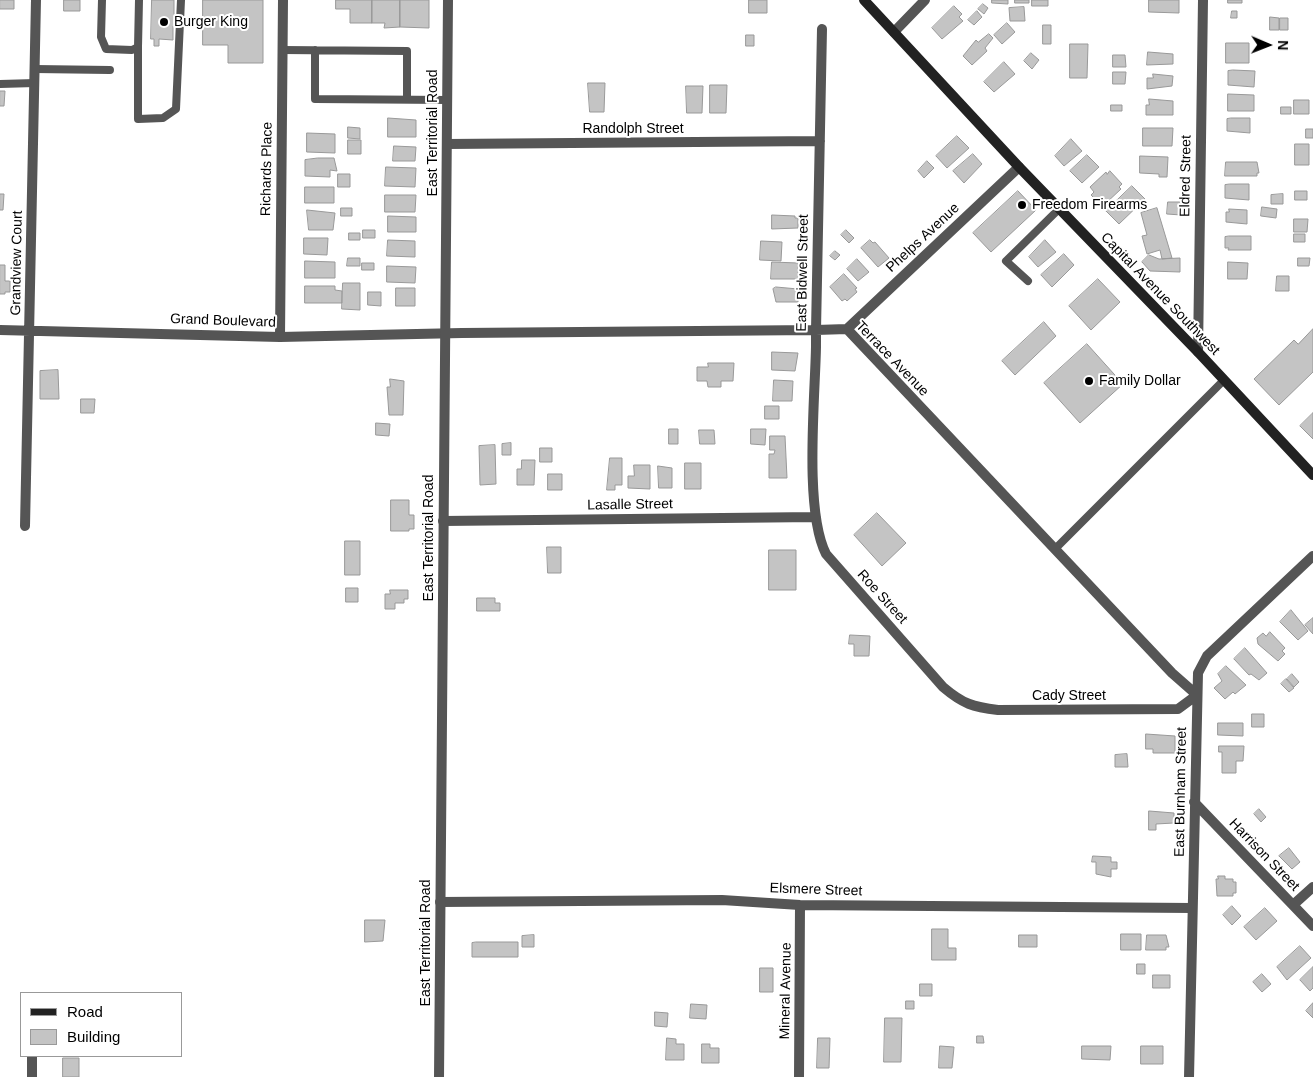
<!DOCTYPE html>
<style>
body{margin:0}
#map{position:relative;width:1313px;height:1077px;overflow:hidden;background:#fff;font-family:Helvetica,sans-serif}
canvas{display:block}
.legend{position:absolute;left:20px;top:992px;width:162px;height:65px;box-sizing:border-box;background:#fff;border:1px solid #999;margin:0;padding:6px 9px;list-style:none;font-size:15px;color:#000}
.legend li{display:flex;align-items:center;gap:10px;height:25px}
.legend b{width:25px;border:1px solid #999}
.north{position:absolute;left:1243px;top:20px;width:50px;height:50px;-webkit-text-stroke:4px #fff;paint-order:stroke;rotate:91deg;font-size:14px;font-weight:700;line-height:20px;text-align:center;color:#000}
.north::after{content:'';display:block;margin:auto;width:18px;height:22px;background:#000;clip-path:polygon(50% 0,100% 100%,50% 72%,0 100%)}
</style>
<div id="map">
<canvas width="1313" height="1077"></canvas>
<ul class="legend">
<li><b style="height:6px;background:#222"></b>Road</li>
<li><b style="height:14px;background:#c4c4c4"></b>Building</li>
</ul>
<div class="north">N</div>
</div>
<script>
const ctx = document.querySelector('canvas').getContext('2d');
ctx.lineJoin = 'round';
function paint(path, color) {
  ctx.fillStyle = color;
  ctx.fill(path, 'evenodd');
}
function strokePath(path, color, width, dash) {
  ctx.strokeStyle = color;
  ctx.lineWidth = width;
  ctx.lineCap = dash ? 'butt' : 'round';
  ctx.setLineDash(dash || []);
  ctx.stroke(path);
}
function label(font, color, halo, rows, align = 'center') {
  ctx.font = font + ' Helvetica,sans-serif';
  ctx.lineWidth = 4;
  ctx.setLineDash([]);
  ctx.textBaseline = 'middle';
  ctx.strokeStyle = halo;
  ctx.fillStyle = color;
  for (const [text, x, y, turn = 0] of rows) {
    ctx.save();
    ctx.translate(x, y);
    ctx.rotate((+turn || 0) * Math.PI / 180);
    ctx.textAlign = isNaN(turn) ? turn : align;
    if (halo) ctx.strokeText(text, 0, 0);
    ctx.fillText(text, 0, 0);
    ctx.restore();
  }
}
const building = new Path2D(`
 M0,0h14v9h-14z
 M64,0h16v11h-16z
 M152,0h22v19h2v7h-3v14l-14,-1v7h-5v-7h-3z
 M203,0h60v63h-35v-18h-25z
 M336,0h36v23h-22v-14h-14z
 M372,0h28v27l-16,1 1,-5h-13z
 M400,0h29v28l-29,-1z
 M749,0h18v13h-18z
 M992,0h16v4l-16,-1z
 M1015,0h14v3h-14z
 M1032,0h16v6h-16z
 M1149,0h30v13l-30,-1z
 M1228,0h14v3h-14z
 M983,4l5,4 -4,6 -6,-5z
 M954,6l8,8 -3,3 4,4 -21,18 -10,-11z
 M1024,7l1,14h-15l-1,-13z
 M977,11l5,6 -8,8 -6,-5z
 M1232,11h5v7h-6z
 M1270,17l9,1v12h-9z
 M1280,18h8v12h-8z
 M1007,23l8,9 -13,12 -8,-9z
 M1043,25h8v19h-8z
 M989,34l4,4 -8,10 2,3 -15,14 -9,-9 13,-16 2,2z
 M746,35h8v11h-8z
 M1226,43h23v20h-23z
 M1070,44h18l-1,34h-17z
 M1148,52l25,2v10l-26,1z
 M1031,53l8,7 -7,9 -8,-8z
 M1113,55h12l1,12h-13z
 M1004,62l11,12 -21,18 -10,-10z
 M1233,70l22,1 -1,16 -26,-2v-14z
 M1113,72h13l-1,12h-12z
 M1153,74l20,2 -1,10 -25,3v-11h6z
 M588,83h17l-1,29h-14z
 M710,85h17l-1,28h-16z
 M686,86h17l-1,27h-15z
 M0,91h5l-1,15h-4z
 M1228,94l26,1v16h-26z
 M1149,99l24,2v14h-27v-10h3z
 M1294,100h15v14h-15z
 M1111,105h11v6h-11z
 M1281,107h10v7h-10z
 M388,118l28,2v17h-28z
 M1231,118h19v15l-23,-2v-12z
 M348,127l12,1v11l-12,-1z
 M1143,128h30l-1,18h-29z
 M1306,129h7v9h-7z
 M307,133l28,1v19l-28,-1z
 M957,136l12,12 -22,20 -11,-12z
 M1071,139l11,12 -18,15 -9,-10z
 M348,140h13v14h-13z
 M1295,144h14v21h-14z
 M394,146l22,1 -1,14h-22z
 M973,154l9,10 -18,19 -11,-12z
 M1087,155l12,12 -17,16 -12,-12z
 M1140,156l28,1 -1,20h-8v-3l-19,-1z
 M318,158h16l3,13 -7,-1v7l-25,-1v-16z
 M927,161l7,7 -10,10 -6,-7z
 M1226,162h31l2,11h-2v3h-32z
 M386,167l30,1 -1,19 -30,-1z
 M1110,171l12,13 -3,3 2,2 -16,15 -4,-5 -3,3 -7,-7 3,-3 -4,-5 16,-15 1,2z
 M338,174h12v13h-12z
 M1230,184h19v16l-24,-2v-13z
 M1132,186l13,13 -26,25 -13,-13z
 M305,187h29v16h-29z
 M1018,191l18,19 -45,42 -18,-19z
 M1295,191h12v9h-12z
 M0,194h4l-1,16h-3z
 M1283,194v10h-12v-9z
 M385,195h31l-1,17h-30z
 M1168,202h13v13l-14,-1z
 M1262,207l15,2 -1,9 -15,-2z
 M341,208h11v8h-11z
 M1157,208l15,50 -10,1 -2,-9 -13,4 -5,-18 5,-1 -6,-22z
 M1229,209l18,1v14l-21,-2v-10h3z
 M307,210l28,3 -2,17h-24z
 M772,215l23,1v2h3v10l-26,1z
 M388,216l28,1v15h-28z
 M1294,219h14l-1,13h-13z
 M363,230h12v8h-12z
 M846,230l8,8 -5,5 -8,-8z
 M349,233h11v7h-11z
 M1294,234h11v8h-11z
 M1229,236h22v14h-23l1,-2h-4v-11z
 M304,238h24l-1,17 -23,-1z
 M388,240l27,1v16l-28,-1z
 M870,240l3,3 2,-1 14,16 -11,9 -17,-19z
 M1045,240l11,12 -18,15 -9,-10z
 M761,241l21,1 -1,19 -21,-1z
 M835,251l5,4 -5,5 -5,-4z
 M1064,254l10,11 -22,22 -11,-12z
 M1149,255l10,4 21,-1v14l-30,-1 -8,-9z
 M348,258h12v8h-13z
 M1298,258h12l-1,8h-11z
 M857,259l12,13 -11,9 -11,-12z
 M305,261l30,1v16h-30z
 M772,262l26,1v16h-27z
 M1228,262l20,1 -1,16h-19z
 M362,263h12v7h-12z
 M0,265h5v16h5v11h-5v2h-5z
 M387,266l29,1 -1,16 -28,-1z
 M844,274l13,14 -2,1 2,3 -10,9 -2,-2 -3,2 -12,-14z
 M1277,276h12v15h-13z
 M1098,279l22,23 -29,28 -22,-24z
 M343,283h17v27l-18,-1z
 M305,286h30v4l7,1v12h-37z
 M776,287l22,2v13h-22l-3,-13z
 M396,288h19v18h-19z
 M368,292h13v14l-13,-1z
 M1044,322l12,14 -41,39 -13,-14z
 M1313,329v43l-34,33 -25,-26 40,-39 4,4z
 M1087,344l36,40 -43,39 -36,-40z
 M772,352l26,1 -3,18 -23,-1z
 M708,363h26l-1,18h-12v6h-13l-1,-6h-10v-14h11z
 M58,370l1,29h-19v-28z
 M390,379l14,2 -1,34h-14l-2,-28h3z
 M774,380l19,1 -1,20h-19z
 M81,399h14l-1,14h-13z
 M765,406h14v13h-14z
 M1313,413v26l-13,-13z
 M376,423l14,1 -1,12 -13,-1z
 M669,429h9v15h-9z
 M751,429h15l-1,16 -14,-1z
 M699,430h15l1,14h-15z
 M770,436h15l2,42h-18v-24h5l1,-4h-5z
 M511,443v12h-9v-11z
 M495,445l1,39 -16,1 -1,-39z
 M540,448h12v14h-12z
 M610,458h12v27h-7v5h-8z
 M522,460h13l-1,25h-17v-16h4z
 M685,463h16v26h-16z
 M634,465h16v24l-22,-1v-12h6z
 M658,466l14,2v20h-13z
 M548,474h14v16h-14z
 M391,500h18v15h5v14h-5v2h-18z
 M877,513l29,30 -24,23 -28,-31z
 M345,541h15v34h-15z
 M547,547h14v26h-13z
 M769,550h27v40h-27z
 M346,588h12v14h-12z
 M390,590h18v9h-4v4h-9v6h-10v-15h5z
 M477,598h18v5h5v8h-23z
 M1291,610l17,21 -10,9 -18,-18z
 M1313,618v16l-8,-9z
 M1270,632l15,16 -3,3 3,3 -7,7 -20,-17 -1,-6 6,-5 3,3z
 M850,635l20,1 -1,20h-15v-12h-5z
 M1245,648l22,25 -8,7 -8,-6 -2,1 -15,-16z
 M1226,666l20,19 -11,9 -2,-2 -8,7 -11,-11 8,-7 -4,-7z
 M1292,674l7,8 -5,5 -7,-8z
 M1286,679l8,9 -5,4 -8,-8z
 M1252,714h12v13h-12z
 M1218,723h25v13l-25,-1z
 M1146,734l29,2v17h-22v-4h-7z
 M1219,746h25l-1,15h-7v12h-14v-21h-3z
 M1127,754l1,13h-13v-12z
 M1259,809l7,8 -5,5 -7,-8z
 M1149,811l25,2v10l-18,1v6h-7z
 M1289,848l11,14 -8,7 -13,-13z
 M1093,856l18,1v5h6v7h-6v8l-15,-3v-12h-4z
 M1218,876h7v3h8v3h3v11h-3v3h-16l-1,-17h2z
 M1232,906l9,10 -9,9 -9,-10z
 M1265,908l12,13 -21,19 -12,-13z
 M365,920h20l-2,21 -18,1z
 M932,929h16v19h8v12h-24z
 M1121,934h20v16h-20z
 M534,935v12h-12v-11z
 M1019,935h18v12h-18z
 M1147,935h19l3,12h-3v3h-20z
 M476,942h42v15h-46v-14z
 M1300,946l11,12 -24,22 -10,-13z
 M1137,964h8v10h-8z
 M1313,967v21l-3,3 -10,-11z
 M760,968h13v24h-13z
 M1262,974l9,10 -9,8 -9,-10z
 M1153,975h17v13h-17z
 M920,984h12v12h-12z
 M906,1001h8v8h-8z
 M1313,1003v15l-7,-7z
 M691,1004l16,1 -1,14 -16,-1z
 M655,1012l13,1 -1,14 -12,-1z
 M885,1018h17l-1,44h-17z
 M977,1036h6l1,7h-7z
 M667,1038l9,1v5h8v16h-18z
 M818,1038h12l-1,30h-12z
 M702,1044h8v4h9v15h-17z
 M940,1046l14,1 -2,21h-13z
 M1082,1046h29l-1,14 -28,-1z
 M1141,1046h22v18h-22z
 M63,1058h16v19h-16z`);
const service = new Path2D(`
 M102,0l-1,37 5,12 26,1 6,-3 1,-47
 M138,47v72l25,-1 13,-9 5,-109
 M282,50l125,1v48
 M315,50v49l132,1
 M35,69l75,1
 M0,84l35,-1
 M1028,281l-22,-20 53,-52
 M1055,549l169,-169`);
const minor = new Path2D(`
 M894,32l31,-32
 M447,144l373,-3
 M847,329l172,-162
 M0,330l280,7 182,-4 354,-3 31,-1 325,344 25,22 -19,14 -180,1c-25,-3 -35,-6 -55,-23l-117,-133c-22,-43 -11,-156 -10,-207v-17l6,-301
 M280,337l3,-337
 M1198,352l5,-352
 M443,521l373,-4
 M25,526l11,-526
 M1194,802l119,124
 M440,902l282,-2 78,5 392,3
 M1293,905l20,-18
 M32,1077v-21
 M799,1077l1,-172
 M1189,1077l9,-404 9,-17 106,-100`);
const tertiary = new Path2D(`
 M439,1077l9,-1077`);
const secondary = new Path2D(`
 M864,0l155,167 179,185 115,123`);
const markers = [
 [164,22,5,"#000"],
 [1022,205,5,"#000"],
 [1089,381,5,"#000"]
];
const poiNames = [
 ["Burger King",174,22],
 ["Freedom Firearms",1032,205],
 ["Family Dollar",1099,381]
];
const streetNames = [
 ["Randolph Street",633,129],
 ["East Territorial Road",433,133,-90],
 ["Richards Place",267,169,-89],
 ["Eldred Street",1186,176,-89],
 ["Phelps Avenue",923,238,-43],
 ["Grandview Court",17,263,-89],
 ["East Bidwell Street",803,273,-89],
 ["Capital Avenue Southwest",1160,294,46],
 ["Grand Boulevard",223,321,2],
 ["Terrace Avenue",892,359,46],
 ["Lasalle Street",630,505,-1],
 ["East Territorial Road",429,538,-90],
 ["Roe Street",882,597,48],
 ["Cady Street",1069,696],
 ["East Burnham Street",1181,792,-89],
 ["Harrison Street",1264,855,46],
 ["Elsmere Street",816,890,2],
 ["East Territorial Road",426,943,-90],
 ["Mineral Avenue",786,991,-89]
];
paint(building, '#c4c4c4');
strokePath(building, '#999', 1);
strokePath(service, '#555', 8);
strokePath(minor, '#555', 10);
strokePath(tertiary, '#555', 10);
strokePath(secondary, '#222', 10);
for (const [x, y, r, color] of markers) {
  const dot = new Path2D();
  dot.arc(x, y, r, 0, 2 * Math.PI);
  ctx.fillStyle = color;
  ctx.fill(dot);
  strokePath(dot, '#fff', 2);
}
label('14px', '#000', '#fff', poiNames, 'left');
label('14px', '#000', '#fff', streetNames);
</script>
